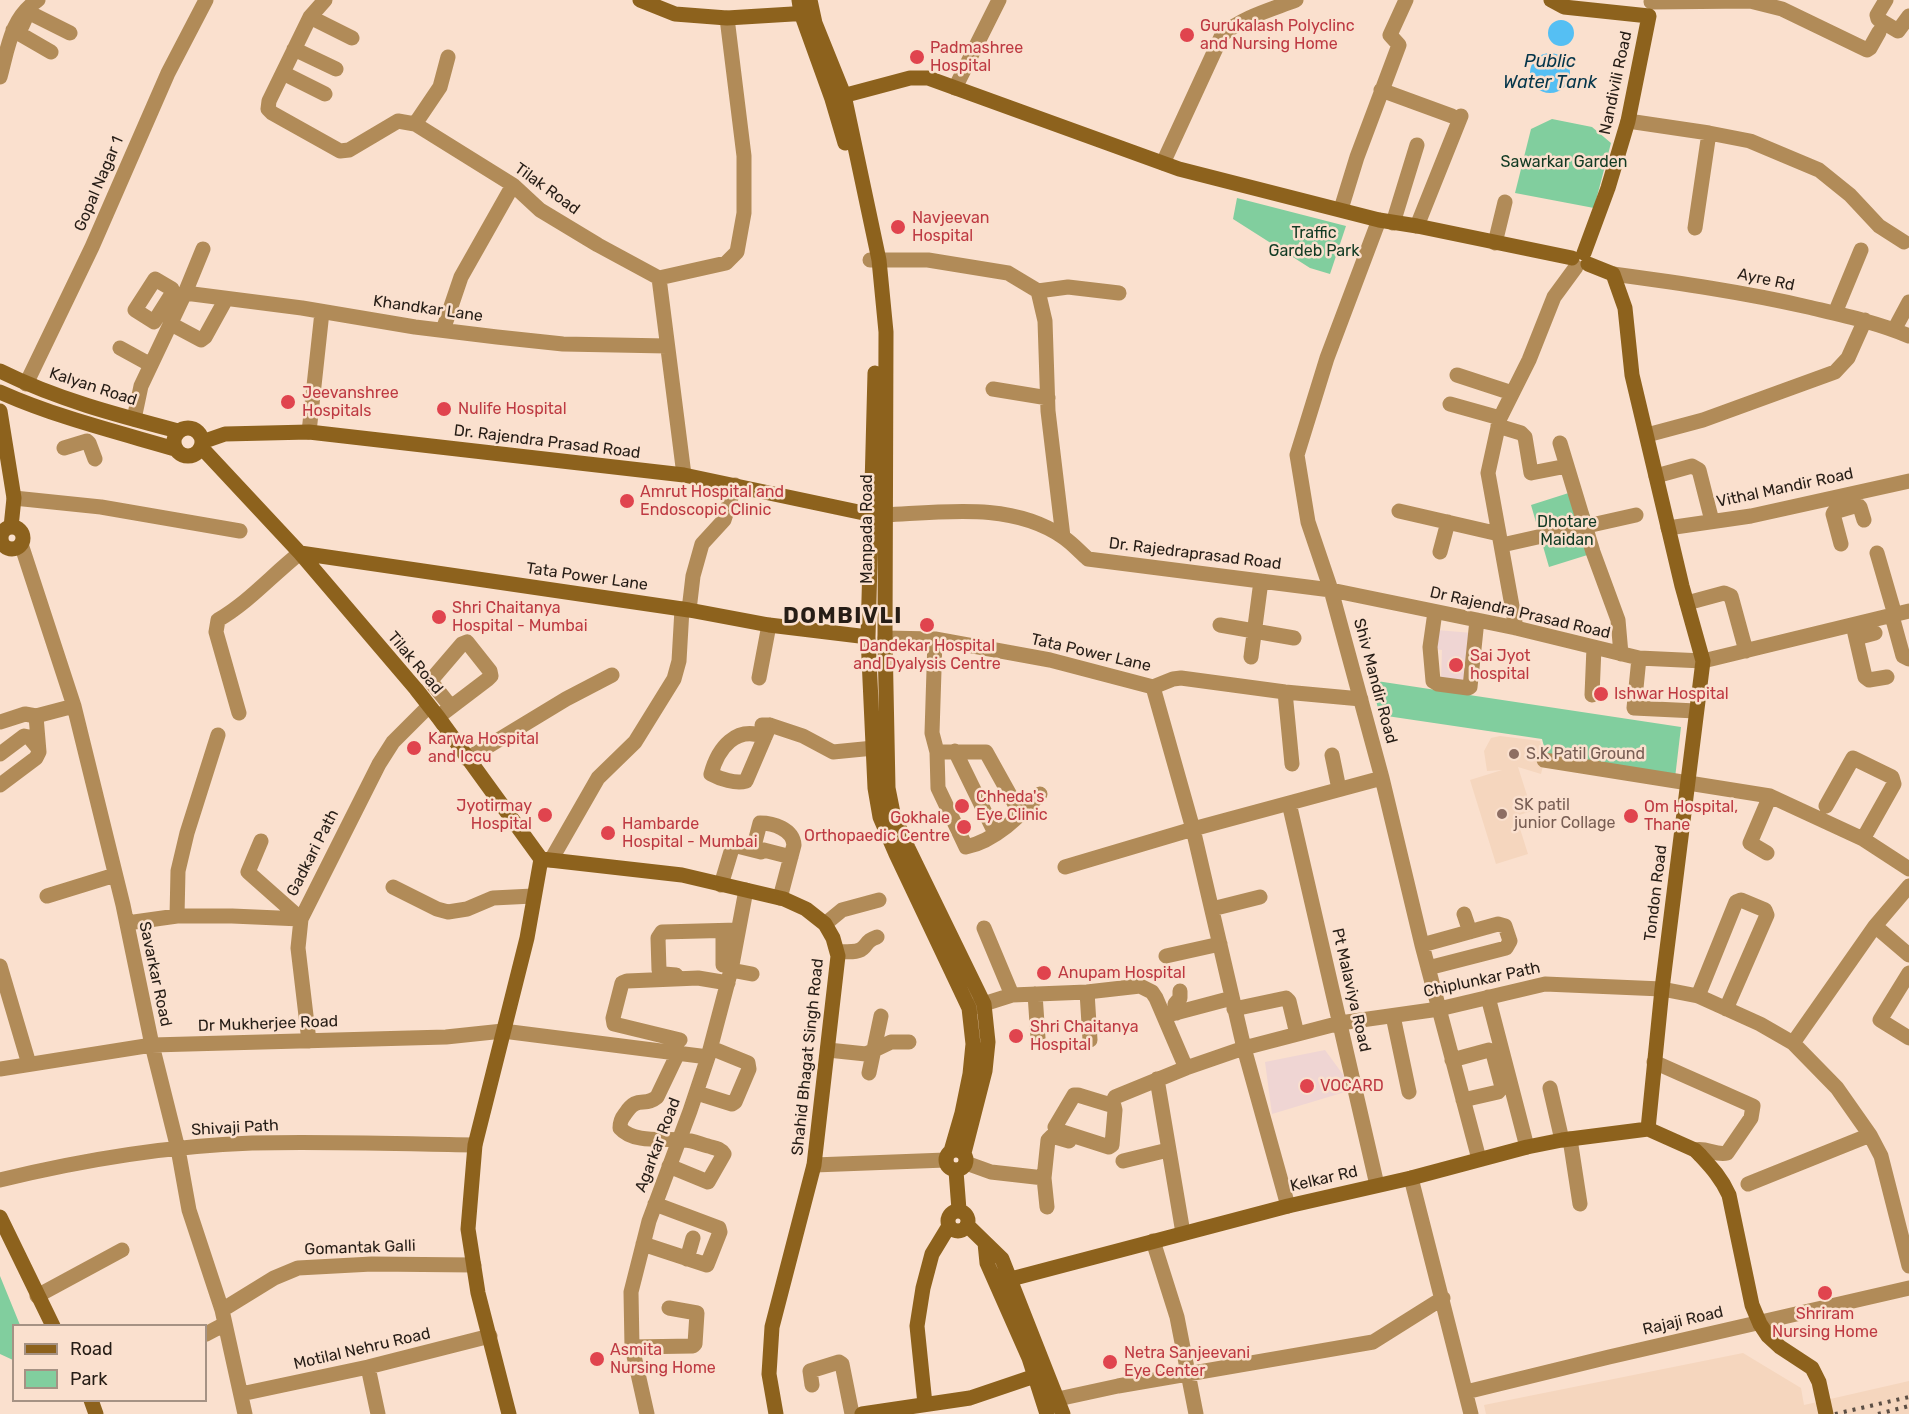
<!DOCTYPE html>
<style>
body{margin:0}
#map{position:relative;width:1909px;height:1414px;overflow:hidden;background:#fae0ce;font-family:Rubik,sans-serif}
canvas{display:block}
.legend{position:absolute;left:12px;top:1324px;width:195px;height:78px;box-sizing:border-box;background:#fae0ce;border:2px solid #a59284;margin:0;padding:8px 10px;list-style:none;font-size:18px;color:#261d16}
.legend li{display:flex;align-items:center;gap:12px;height:30px}
.legend b{width:30px;border:2px solid #a59284}
</style>
<div id="map">
<canvas width="1909" height="1414"></canvas>
<ul class="legend">
<li><b style="height:8px;background:#8d621d"></b>Road</li>
<li><b style="height:16px;background:#81ce9e"></b>Park</li>
</ul>
</div>
<script>
const ctx = document.querySelector('canvas').getContext('2d');
ctx.lineJoin = 'round';
function paint(path, color) {
  ctx.fillStyle = color;
  ctx.fill(path, 'evenodd');
}
function strokePath(path, color, width, dash) {
  ctx.strokeStyle = color;
  ctx.lineWidth = width;
  ctx.lineCap = dash ? 'butt' : 'round';
  ctx.setLineDash(dash || []);
  ctx.stroke(path);
}
function label(font, color, halo, rows, align = 'center') {
  ctx.font = font + ' Rubik,sans-serif';
  ctx.lineWidth = 5;
  ctx.setLineDash([]);
  ctx.textBaseline = 'middle';
  ctx.strokeStyle = halo;
  ctx.fillStyle = color;
  for (const [text, x, y, turn = 0] of rows) {
    ctx.save();
    ctx.translate(x, y);
    ctx.rotate((+turn || 0) * Math.PI / 180);
    ctx.textAlign = isNaN(turn) ? turn : align;
    if (halo) ctx.strokeText(text, 0, 0);
    ctx.fillText(text, 0, 0);
    ctx.restore();
  }
}
const built = new Path2D(`
 M1500,736l40,5 5,17 -4,16 -23,-7 14,44 -16,5 12,38 -32,10 -26,-84 32,-10 -15,1 -3,-20 7,-13z
 M1743,1353l58,35 3,17 105,-24v33h-423l-2,-9z`);
const medical = new Path2D(`
 M1436,630l37,3 -4,50 -28,-3 1,-30 -8,-1z
 M1325,1050l22,30 -2,12 -73,22 -7,-52z`);
const green = new Path2D(`
 M1552,119l40,8 19,16 -17,65 -79,-15 16,-64z
 M1237,198l109,28 -16,48 -20,-6 -77,-49z
 M1578,490l15,32 4,30 -48,15 -18,-62z
 M1370,680l311,47 -6,51 -128,-20 -5,-19 -162,-24z
 M0,1276l20,49 -6,1 -1,34 -13,-6z`);
const water = new Path2D(`
 M1548 33a13 13 0 1 1 26 0a13 13 0 1 1-26 0Z
 M1530 73a20 20 0 1 1 40 0a20 20 0 1 1-40 0Z`);
const street = new Path2D(`
 M325,0l-15,17 -41,84 -1,8 4,4 68,38 9,-1 49,-29 17,3 98,61 27,25 58,35 61,33 25,197
 M1886,0l-9,15 1,4 20,12 11,-15
 M1651,2l99,-1 32,8 85,41 3,-2 9,-16
 M310,17l42,21
 M22,26l4,-9 6,-3 38,19
 M13,30l38,22
 M294,49l42,20
 M283,73l42,21
 M0,77c8,-29 11,-60 38,-77
 M955,88l44,-88
 M1381,90l71,26
 M1628,121l81,12 41,8 69,29 31,25 29,31 25,16
 M415,124l25,-37 8,-30
 M1163,163l59,-128c21,-18 48,-25 74,-35
 M1341,209l16,-52 42,-112 -9,-10 16,-35
 M1379,220l-52,138 -30,97 11,67 23,68 51,188 40,167 57,214
 M1393,223l24,-78
 M1417,226l44,-110
 M1695,228l14,-95
 M1495,243l10,-41
 M870,260h58l80,13 30,18 7,30 3,90 15,126
 M1613,274c66,9 130,18 195,33 34,8 68,15 101,29
 M659,278l67,-15 11,-11 7,-39v-57l-17,-138
 M155,279l17,10 1,3 -19,30 -19,-12z
 M1038,291l30,-4 51,6
 M185,293l117,15 113,19 82,10 66,7 104,2
 M1835,313l26,-63
 M171,324l30,16 4,-3 21,-38
 M443,330l18,-53 52,-92
 M1894,330l15,-28
 M120,348l31,17
 M1457,375l55,18
 M26,384l66,-137 76,-174 38,-73
 M993,389l55,9
 M1450,404l50,14
 M134,419l7,-33 44,-93 18,-44
 M1498,426l23,7 4,4 6,36 36,-7
 M309,432l13,-120
 M1647,435l56,-15 132,-48 13,-14 17,-38
 M1560,443l33,109 25,68 3,34
 M64,448l23,-7 2,2 6,16
 M1656,476l36,-10 7,4 13,51
 M14,498l87,9 139,24
 M1399,511l100,23
 M886,515c59,-3 126,-13 177,22 9,6 17,15 25,22l243,31 185,38 123,30 64,3 206,-50
 M1668,528l83,-12 158,-35
 M21,544l53,162 49,199 29,140 26,104 11,61 33,100 23,104
 M1841,544l-8,-30 1,-2 24,-7 2,2 4,13
 M1502,545l134,-30
 M1440,552l8,-30
 M1877,553l18,62
 M1687,603l37,-10 7,3 15,55
 M689,610l4,-34 9,-32 22,-24 11,-35
 M1435,612l-5,35 3,34 5,3 30,4 2,-1 7,-67
 M1892,616l11,40 6,3
 M1220,625l74,13
 M1853,625l12,52 4,3 18,-3
 M1516,628l-28,-155 12,-55 29,-58 25,-63 22,-30
 M885,638l50,1 115,21 103,27 20,-8 8,-1 104,14 76,7
 M1856,638l19,-5
 M935,639l-3,94 5,19h49l35,63
 M1251,657l10,-76
 M1639,658l-5,50 62,3
 M759,678l10,-53
 M1153,687l40,142 51,219 44,158
 M1285,692l7,72
 M1592,695l2,-48
 M239,713l-23,-81 2,-12c31,-18 54,-45 82,-67
 M438,717l50,-38 3,-3 -1,-5 -23,-29 -5,2 -30,35v4l19,24
 M0,722l25,-8 11,2 38,-10
 M762,725h8l33,11 30,16 51,-5
 M765,737c-29,-12 -47,11 -54,37 9,5 25,10 35,7l24,-56
 M955,751l40,82
 M937,752l1,36 28,59c29,-6 54,-31 74,-53
 M0,754l24,-18 5,1 9,11
 M1332,755l7,34
 M467,759l99,-60 46,-24
 M1544,760l226,36 93,43 46,30
 M0,785l36,-27 3,-6 -3,-36
 M1289,803l88,382
 M1826,806l27,-48 39,19 2,7 -31,55
 M261,841l-13,31 53,47
 M1767,853l-17,-10 20,-47
 M551,860l47,-82 37,-36 39,-63 5,-18 3,-52
 M1065,867l128,-38 189,-51
 M721,885l12,-40 28,7
 M393,887l44,22 11,3 19,-3 26,-11 40,-2
 M47,896l68,-21
 M780,898l14,-53c-1,-16 -21,-22 -34,-22l-6,23 2,2 35,9
 M1212,909l48,-12
 M1464,914l6,18
 M177,916l1,-45 9,-38 31,-98
 M127,923l50,-7h55l69,3
 M825,924l17,-14 37,-10
 M1875,926l34,29
 M984,928l28,67
 M723,931v34
 M1422,945l76,-21 7,2 5,15 -4,7 -78,20
 M838,952c8,-1 20,2 26,-5 5,-6 5,-7 13,-10
 M1166,956l54,-12
 M0,966l29,98
 M731,970l21,4
 M1909,973l-29,47 29,18
 M676,975l-12,-1 -5,-4 -1,-32 4,-6 76,-2
 M1087,992l3,48
 M1035,994l3,44
 M1698,996l38,-94 5,-2 24,10 2,5 -41,94
 M1488,997l39,150
 M971,1008l41,-13 75,-3 53,-6 12,6 4,6 30,70 58,-20 96,-25 99,-14 106,-25 117,5 36,7 62,28 33,19 44,45 33,47 11,21 28,110
 M1234,1009l52,-11 3,3 8,33
 M1177,1013l-2,-9 5,-6v-7
 M1164,1016l68,-18
 M1393,1016l16,76
 M680,1040l-66,-16 -1,-6 9,-35 5,-2 71,-3 30,5
 M309,1041l-11,-93 3,-29 78,-155 14,-22 36,-36
 M1793,1043l82,-117 34,-40
 M828,1050l38,4 25,-12h18
 M1452,1060l37,-10 4,3 9,34 -4,5 -35,8
 M1654,1062l99,44 -2,12 -24,35c-11,3 -21,-6 -32,-3
 M0,1069l152,-24 294,-8 57,-6 205,26
 M869,1073l12,-57
 M1157,1079l26,154
 M1550,1088l12,52
 M697,1093l35,11 3,-2 14,-33 -1,-6 -37,-15
 M1074,1095h4l36,11 1,4 -3,35 -3,2 -53,-17 -1,-3z
 M1111,1105l4,-8 71,-29
 M1570,1139l10,65
 M1123,1161l45,-11
 M966,1163l25,9 53,6 3,29
 M814,1165l132,-5
 M669,1166l39,16 16,-28c-4,-6 -10,-6 -16,-8 -8,-2 -16,-6 -24,-6 -19,-2 -50,4 -64,-12 0,-6 1,-9 5,-14 13,-20 19,-6 32,-17l21,-44
 M1044,1178l4,-38 4,-4 17,5
 M1411,1178l60,236
 M0,1180c82,-20 167,-34 252,-37 74,-2 149,1 223,2
 M1748,1184l122,-49
 M1153,1241l24,76 19,97
 M643,1244l64,21 13,-33 -1,-4 -64,-24
 M687,1259l6,-21
 M37,1296l85,-46
 M222,1310l52,-32 24,-10 74,-4 102,1
 M206,1334l19,-10
 M632,1347l61,-1 2,-2 2,-31 -28,-5
 M368,1367l10,47
 M812,1385l-2,-14 29,-9 3,2 10,50
 M1466,1392l143,-35 300,-69
 M241,1394l127,-27 122,-31
 M1058,1399l60,-13 255,-44 70,-44
 M647,1414l-15,-67 -1,-55 18,-71 41,-110 18,-54 23,-87 15,-80`);
const secondary = new Path2D(`
 M640,0l35,14 52,4 82,-5
 M799,0l2,13 31,86 13,44
 M810,0l5,23 29,72 35,165 7,72 -1,306 3,150 5,25 15,35 76,156 4,38 -3,29 -21,82
 M1551,0l13,7 85,9 -21,105 -20,67 -24,65
 M835,98l75,-20h18l251,91 200,51 38,6 155,32
 M1588,264l25,10 12,34 7,67 50,211 21,75 -41,328 -14,140
 M0,371c56,28 117,44 178,60
 M875,373l-7,264 7,151 5,29 16,37 73,154 4,36 -3,30 -8,39 -11,38
 M0,392c56,25 117,40 175,57
 M0,411l14,87 -3,29
 M174 442a14 14 0 1 1 28 0a14 14 0 1 1-28 0Z
 M202,442l23,-8 84,-2 375,43 189,40h10
 M201,447l99,106 116,136 22,28 103,142
 M1 538a11 11 0 1 1 22 0a11 11 0 1 1-22 0Z
 M300,553l389,57 80,15 99,12
 M541,859l141,16 102,24 22,10 19,15 8,14 5,18 -24,209 -42,162 -3,47 7,40
 M946 1160a10 10 0 1 1 20 0a10 10 0 1 1-20 0Z
 M956,1171l3,39
 M948 1221a10 10 0 1 1 20 0a10 10 0 1 1-20 0Z
 M0,1217l53,109
 M967,1225l35,34 61,155
 M985,1243l2,20 42,95 18,56
 M1011,1279l277,-73 123,-28 116,-31 35,-7 86,-11 47,21 5,5
 M91,1400l5,14
 M925,1404l-8,-78 6,-38 9,-34 17,-28
 M509,1414l-31,-121 -10,-64 7,-84 52,-207 14,-79
 M862,1414l108,-16 65,-22`);
const rail = new Path2D(`
 M1835,1414l74,-17
 M1878,1414l31,-8`);
const secondaryBridge = new Path2D(`
 M1700,1155c12,13 22,24 29,40l23,110 8,19 8,12 12,11 32,21 7,14 7,32`);
const markers = [
 [1187,35,8,"#e0444e"],
 [917,57,8,"#e0444e"],
 [898,227,8,"#e0444e"],
 [288,402,8,"#e0444e"],
 [444,409,8,"#e0444e"],
 [627,501,8,"#e0444e"],
 [439,617,8,"#e0444e"],
 [927,625,8,"#e0444e"],
 [1456,665,8,"#e0444e"],
 [1601,694,8,"#e0444e"],
 [414,748,8,"#e0444e"],
 [1514,754,6,"#8d6e63"],
 [962,806,8,"#e0444e"],
 [1502,814,6,"#8d6e63"],
 [545,815,8,"#e0444e"],
 [1631,816,8,"#e0444e"],
 [964,827,8,"#e0444e"],
 [608,833,8,"#e0444e"],
 [1044,973,8,"#e0444e"],
 [1016,1036,8,"#e0444e"],
 [1307,1086,8,"#e0444e"],
 [1825,1293,8,"#e0444e"],
 [597,1359,8,"#e0444e"],
 [1110,1362,8,"#e0444e"]
];
const healthNames = [
 ["Gurukalash Polyclinc",1200,26],
 ["and Nursing Home",1200,44],
 ["Padmashree",930,48],
 ["Hospital",930,66],
 ["Navjeevan",912,218],
 ["Hospital",912,236],
 ["Jeevanshree",302,393],
 ["Hospitals",302,411],
 ["Nulife Hospital",458,409],
 ["Amrut Hospital and",640,492],
 ["Endoscopic Clinic",640,510],
 ["Shri Chaitanya",452,608],
 ["Hospital - Mumbai",452,626],
 ["Dandekar Hospital",927,646,"center"],
 ["and Dyalysis Centre",927,664,"center"],
 ["Sai Jyot",1470,656],
 ["hospital",1470,674],
 ["Ishwar Hospital",1614,694],
 ["Karwa Hospital",428,739],
 ["and Iccu",428,757],
 ["Chheda's",976,797],
 ["Eye Clinic",976,815],
 ["Jyotirmay",532,806,"right"],
 ["Hospital",532,824,"right"],
 ["Om Hospital,",1644,807],
 ["Thane",1644,825],
 ["Gokhale",950,818,"right"],
 ["Orthopaedic Centre",950,836,"right"],
 ["Hambarde",622,824],
 ["Hospital - Mumbai",622,842],
 ["Anupam Hospital",1058,973],
 ["Shri Chaitanya",1030,1027],
 ["Hospital",1030,1045],
 ["VOCARD",1320,1086],
 ["Shriram",1825,1314,"center"],
 ["Nursing Home",1825,1332,"center"],
 ["Asmita",610,1350],
 ["Nursing Home",610,1368],
 ["Netra Sanjeevani",1124,1353],
 ["Eye Center",1124,1371]
];
const streetNames = [
 ["Nandivili Road",1616,83,-78],
 ["Gopal Nagar 1",99,184,-67],
 ["Tilak Road",547,189,36],
 ["Ayre Rd",1766,280,12],
 ["Khandkar Lane",428,309,8],
 ["Kalyan Road",93,387,18],
 ["Dr. Rajendra Prasad Road",547,442,7],
 ["Vithal Mandir Road",1785,488,-12],
 ["Manpada Road",867,529,-90],
 ["Dr. Rajedraprasad Road",1195,554,7],
 ["Tata Power Lane",587,577,8],
 ["Dr Rajendra Prasad Road",1520,613,13],
 ["Tata Power Lane",1091,653,13],
 ["Tilak Road",415,663,50],
 ["Shiv Mandir Road",1375,681,75],
 ["Gadkari Path",313,853,-63],
 ["Tondon Road",1656,893,-83],
 ["Savarkar Road",155,974,78],
 ["Chiplunkar Path",1482,980,-12],
 ["Pt Malaviya Road",1351,990,77],
 ["Dr Mukherjee Road",268,1024,-2],
 ["Shahid Bhagat Singh Road",808,1057,-84],
 ["Shivaji Path",235,1128,-3],
 ["Agarkar Road",658,1145,-69],
 ["Kelkar Rd",1324,1179,-13],
 ["Gomantak Galli",360,1248,-2],
 ["Rajaji Road",1683,1321,-13],
 ["Motilal Nehru Road",362,1349,-13]
];
const parkNames = [
 ["Sawarkar Garden",1564,162],
 ["Traffic",1314,233],
 ["Gardeb Park",1314,251],
 ["Dhotare",1567,522],
 ["Maidan",1567,540]
];
const educationNames = [
 ["S.K Patil Ground",1526,754],
 ["SK patil",1514,805],
 ["junior Collage",1514,823]
];
const waterNames = [
 ["Public",1550,62],
 ["Water Tank",1550,83]
];
const districtNames = [
 ["DOMBIVLI",843,617]
];
paint(built, '#f5d6be');
paint(medical, '#efd5d3');
paint(green, '#81ce9e');
paint(water, '#55bff3');
strokePath(street, '#b18b58', 15);
strokePath(secondary, '#8d621d', 15);
strokePath(rail, '#5c4f45', 4, [3, 6]);
strokePath(secondaryBridge, '#8d621d', 15);
for (const [x, y, r, color] of markers) {
  const dot = new Path2D();
  dot.arc(x, y, r, 0, 2 * Math.PI);
  ctx.fillStyle = color;
  ctx.fill(dot);
  strokePath(dot, '#fae0ce', 2);
}
label('16px', '#be3a42', '#fae0ce', healthNames, 'left');
label('16px', '#261d16', '#fae0ce', streetNames);
label('16px', '#113a23', '#fae0ce', parkNames);
label('16px', '#785e54', '#fae0ce', educationNames, 'left');
label('italic 18px', '#05364b', '#fae0ce', waterNames);
ctx.letterSpacing = '1.5px';
label('bold 22px', '#261d16', '#fae0ce', districtNames);
ctx.letterSpacing = '0px';
</script>
